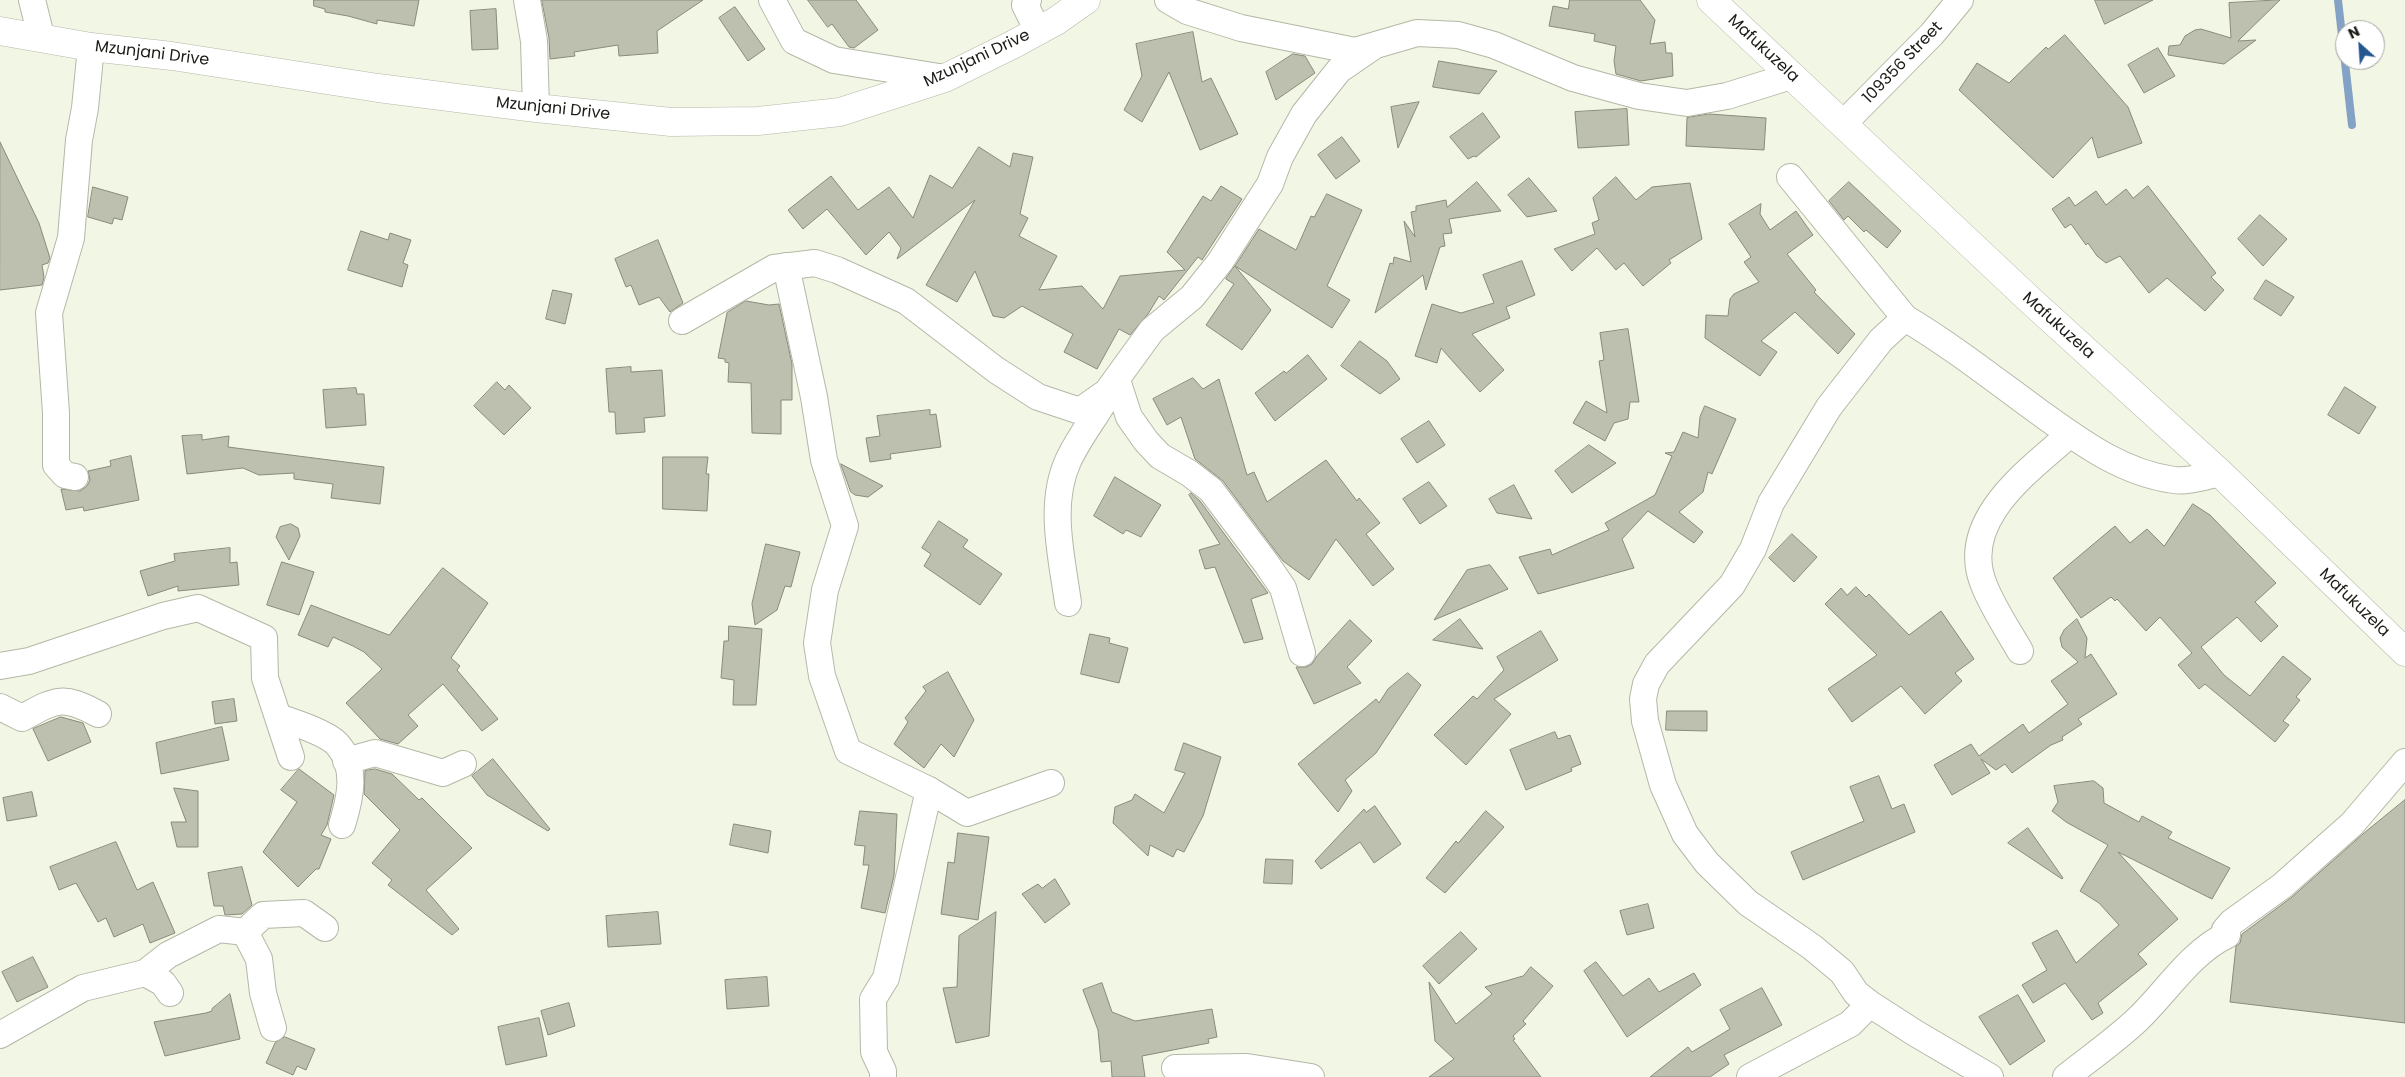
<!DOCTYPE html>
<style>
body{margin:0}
#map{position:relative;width:2405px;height:1077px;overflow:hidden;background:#f2f6e4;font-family:Poppins,sans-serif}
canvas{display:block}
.north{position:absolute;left:2335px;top:20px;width:50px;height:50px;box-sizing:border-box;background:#fff;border:1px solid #a3a4a1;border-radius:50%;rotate:334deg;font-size:14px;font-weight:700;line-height:20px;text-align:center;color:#1a1c15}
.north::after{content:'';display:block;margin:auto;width:18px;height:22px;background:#245790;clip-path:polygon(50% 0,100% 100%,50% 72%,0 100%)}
</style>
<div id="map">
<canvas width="2405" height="1077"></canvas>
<div class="north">N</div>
</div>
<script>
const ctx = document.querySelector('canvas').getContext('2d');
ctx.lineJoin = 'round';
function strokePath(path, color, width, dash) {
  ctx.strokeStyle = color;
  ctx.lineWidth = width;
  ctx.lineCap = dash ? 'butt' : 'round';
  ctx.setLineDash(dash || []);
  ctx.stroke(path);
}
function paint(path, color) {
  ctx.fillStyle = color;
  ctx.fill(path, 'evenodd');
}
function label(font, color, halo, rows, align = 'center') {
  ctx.font = font + ' Poppins,sans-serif';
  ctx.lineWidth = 4;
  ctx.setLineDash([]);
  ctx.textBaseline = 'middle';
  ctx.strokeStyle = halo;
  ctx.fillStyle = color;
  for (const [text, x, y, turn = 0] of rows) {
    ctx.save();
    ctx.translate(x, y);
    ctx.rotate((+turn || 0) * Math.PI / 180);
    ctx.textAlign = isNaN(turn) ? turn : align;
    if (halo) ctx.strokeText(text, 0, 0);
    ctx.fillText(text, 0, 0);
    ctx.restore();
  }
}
const stream = new Path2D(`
 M2338,0l14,125`);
const building = new Path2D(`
 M314,0h105l-5,26 -37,-6v4l-29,-8 -23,-4v-3l-11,-3z
 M542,0h161l-46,31 1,22 -39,3 -1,-11 -44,7 1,4 -25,3 -1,-21z
 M808,0h48l22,30 -24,18 -5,-1 -17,-23 -4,3z
 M1570,0h70l15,20 -5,24 15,-2 1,11h6l1,23 -32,5 -25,-7 -2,-13 2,-15 -22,-5 1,-7 -46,-8 4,-20 15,3z
 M2095,0h58l-48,24z
 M2280,0l-42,41 18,-1 -32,24 -56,-9 1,-9 11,-1 5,-9 10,-6 6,-1 30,9 -2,-35z
 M735,7l30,42 -17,12 -29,-43z
 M496,9l2,40 -26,1 -2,-39z
 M1193,32l9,50 9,-4 27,56 -38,16 -31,-78 -27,50 -18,-12 18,-34 -6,-32z
 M2065,35l63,72 14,36 -44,15 -6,-21 -39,41 -94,-88 18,-27 32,20 37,-36 2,2z
 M2158,48l17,28 -31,17 -16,-28z
 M1293,54l12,2 10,17 -39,27 -10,-28z
 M1439,61l58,10 -18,23 -46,-7z
 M1419,102l-21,46 -7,-41z
 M1627,109l2,36 -51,3 -3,-36z
 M1483,113l17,24 -24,20 -2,-1 -6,3 -18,-22z
 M1709,114l57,4 -2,32 -78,-4 1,-28z
 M1342,137l18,24 -24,18 -18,-24z
 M0,142l39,81 11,35 -2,5 -6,2 2,12 -2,8 -42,5z
 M979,147l31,20 3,-14 20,4 -13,57 8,4 -9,18 38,20 -18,34 43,-4 21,23 17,-33 65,-6 -18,-18 36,-56 8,5 10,-15 21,13 -40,61 -4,-3 -34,43 -5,-4 -11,18 -18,21 -11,-6 -22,40 -33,-17 9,-18 -51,-28 -18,12 -11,-2 -18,-45 -18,31 -31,-17 49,-85 -78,59 4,-11 -12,-16 -23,23 -39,-46 -24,20 -15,-19 43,-34 27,34 31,-23 24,31 17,-43 22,13z
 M1616,177l20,23 16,-13 38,-4 12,56 -33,21 2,3 -28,23 -19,-23 -8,7 -19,-22 -25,23 -18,-22 41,-15 -3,-11 7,-3 -6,-22z
 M1529,178l28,33 -30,6 -19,-22z
 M1477,182l24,29 -52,8 3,14 -9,1 2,12 -5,1 -14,43 -3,-15 -48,38 15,-50 3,1 1,-7 17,5 -7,-41 11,16 -4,-25 5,-1v-5l30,-6 1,7z
 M1849,182l52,49 -14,17 -21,-18 -2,2 -16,-16 -4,4 -15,-19z
 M2148,186l68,87 -5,4 13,13 -19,21 -38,-33 -18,15 -29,-37 -14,7 -9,-7 -9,-13 -2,2 -15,-21 -6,4 -13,-19 17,-12 6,9 21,-15 10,14 20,-16 7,9z
 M93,187l35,10 -6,23 -8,-2 -2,6 -24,-7z
 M1327,194l35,16 -35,76 23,14 -18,28 -97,-62 24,-37 37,21 15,-34 3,1z
 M1761,204l-1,10 10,16 26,-19 17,24 -26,19 29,36 -2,2 41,42 -17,20 -43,-42 -34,29 16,11 -17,24 -55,-38 1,-23 22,1 2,-17 4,-5 25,-12 -15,-20 7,-5 -22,-33z
 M2260,215l27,24 -24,27 -25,-27z
 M361,231l27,9 2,-7 21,7 -8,23 5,2 -6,22 -54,-17z
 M658,240l25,63 -13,9 -11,-15 -20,8 -8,-20 -5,2 -11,-28z
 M1522,261l13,34 -29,12 4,11 -38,16 32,36 -24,22 -39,-44 -4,15 -22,-7 17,-52 29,9 33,-10 -11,-28z
 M1235,266l36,44 -29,40 -36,-25 28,-41 -8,-5z
 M2266,280l28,17 -13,19 -27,-17z
 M553,290l19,4 -7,30 -19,-5z
 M746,301l23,4 10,-1 13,60v36h-11v34l-29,-1 -1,-50 -23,-1 1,-19 -4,-1v-3l-7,-1 9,-45z
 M1628,329l11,73h-9l-2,17 -14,4 -9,18 -32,-18 13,-22 21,12 -8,-52 5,-1 -4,-27z
 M1360,341l27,20 13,18 -20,15 -39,-28z
 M1308,355l19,24 -52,42 -20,-28 29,-22 2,2z
 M631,367v5l31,-2 3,46 -21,2 1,14 -29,2 -1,-22h-6l-3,-43z
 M1193,378l10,11 16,-10 28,96 7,-3 13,30 59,-42 31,41 2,-3 21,25 -14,11 28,35 -21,17 -37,-47 -27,41 -26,-19 -60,-80 -28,-22 -14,-42 -14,8 -14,-26z
 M497,382l8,8 4,-5 22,23 -27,27 -30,-29z
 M2345,387l31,20 -17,27 -31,-19z
 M356,388l1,6h7l2,31 -40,3 -3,-38z
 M1705,406l31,13 -24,55 -4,-2 -5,20 -24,20 24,20 -9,11 -46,-32 -26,28 12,29 -96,26 -19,-37 31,-8 2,6 57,-25 -4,-7 50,-28 17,-39 -7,-3 9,-1 9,-20 15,6 2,-21z
 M930,410v5l6,-1 5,33 -51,7 1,5 -21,3 -4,-24 14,-2 -3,-20z
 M1429,421l16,24 -28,18 -16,-24z
 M202,435v5l27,-4 -1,11 156,20 -4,37 -49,-6 2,-14 -39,-5v-6l-35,2 -16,-7 -56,6 -5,-38z
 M1589,445l27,18 -44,30 -17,-22z
 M131,456l8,44 -55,11 -1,-4 -17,3 -5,-21 19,2 7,-5 3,-6 -2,-9 23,-5 -1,-5z
 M663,457h45l-2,17h3l-2,37 -44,-2z
 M841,464l42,22 -15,11 -13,-2 -4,-3z
 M1115,477l46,28 -20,32 -15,-7 -3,4 -29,-18z
 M1429,482l18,24 -27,18 -17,-25z
 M1514,485l18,34 -35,-6 -8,-14z
 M1191,493l9,8 68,92 -17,6 12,40 -19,4 -29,-76 -10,2 -6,-19 21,-6 -31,-49z
 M2193,504l17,11 66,68 -21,19 23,24 -17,16 -24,-25 -36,30 23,28 26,21 33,-40 28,23 -15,18 4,3 -17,21 6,4 -14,17 -70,-58 -6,5 -21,-24 14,-12 -32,-36 -14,14 -29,-32 -2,2 -4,-4 -30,21 -28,-40 62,-52 15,17 17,-14 17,17z
 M939,521l29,19 -5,7 39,27 -22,31 -56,-39 7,-12 -9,-6z
 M291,524l7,4 2,8 -11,24 -13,-23 4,-10z
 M1792,534l25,23 -23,25 -25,-24z
 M766,544l34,8 -9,35 -6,-1 -8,24 -22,15 -3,-21z
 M230,548v15l7,-1 2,23 -61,6v-5l-30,10 -8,-25 35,-10 -1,-7z
 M282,562l32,10 -15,43 -32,-10z
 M1490,565l18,24 -74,31 33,-50z
 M443,568l45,35 -37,55 9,8 -3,4 41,49 -16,12 -39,-47 -35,31 10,11 -20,18 -18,-5 -34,-36 36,-34 -18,-17 -11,-6 -20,-9 -5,10 -30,-12 13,-30 78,30z
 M1856,587l10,10 3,-3 40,41 32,-24 33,48 -19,14 7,8 -37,33 -24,-28 -49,36 -24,-33 49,-34 -52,-51 16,-16 6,7z
 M1460,619l23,30 -50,-9z
 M2077,619l10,19 -2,20 6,-4 26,40 -39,25 4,5 -20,13 1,3 -12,5 -39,28 -7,-9 -9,6 -15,-11 9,14 -38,22 -18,-30 37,-21 8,12 44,-32 6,9 39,-29 -17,-23 27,-19 -16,-15 -2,-9 4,-8z
 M1350,620l22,21 -25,26 14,16 -47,21 -18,-37h10l6,-3 5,-8z
 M729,626l33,3 -6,76h-23l1,-25 -13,-2 3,-37h4z
 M1541,631l17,29 -64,39 17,15 -45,51 -32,-30 39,-39 4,3 27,-29 -7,-13z
 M1090,634l20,4 -1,5 19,5 -9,35 -38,-9z
 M948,672l26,48 -20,37 -13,-13 -17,24 -30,-24 14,-22 -3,-4 21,-27 -3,-4z
 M1408,673l13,12 -45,68 -31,27 7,11 -14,21 -40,-48 78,-65 3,4 9,-14z
 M234,699l3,22 -22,3 -3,-22z
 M1667,711h40v20l-41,-1z
 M61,717l22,6 8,19 -43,19 -15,-32z
 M222,727l7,33 -68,14 -5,-31z
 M1555,732l3,7 12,-4 11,29 -10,4 1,3 -46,19 -16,-40z
 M1184,743l37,14 -18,59 -19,36 -7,-3 -4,8 -23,-12 -2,11 -35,-33 2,-16 17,-7 3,-6 29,19 21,-40 -10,-3z
 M493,759l57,70 -2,2 -61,-36 -15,-19z
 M299,769l35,26 -7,30 -6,10 10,4 -12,30h-3l-18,18 -35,-35 34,-50 -16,-12z
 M375,769l17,5 27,26 3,-2 50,50 -46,42 33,39 -7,6 -64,-50 4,-5 -20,-17 28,-33 -36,-36 1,-23z
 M1879,776l13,33 12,-5 11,28 -112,48 -12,-28 73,-31 -14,-34z
 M2094,781l9,7 1,15 35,19 3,-6 30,16 -4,6 62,30 -18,31 -94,-47 60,67 -40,35 9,10 -49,39 5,10 -11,7 -27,-37 -32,20 -11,-18 25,-15 -15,-27 25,-13 19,33 43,-38 -20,-22 -19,-12 28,-46 -42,-23 -14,-11 6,-9 -4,-16z
 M174,788l24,3v56h-21l-6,-25h15z
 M32,792l5,24 -30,5 -4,-23z
 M2405,800v223l-175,-21 6,-56 4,-3 2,-9 50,-37 72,-64z
 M1375,806l26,38 -27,19 -14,-21 -39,27 -6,-8 49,-52 2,3z
 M860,811l37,3 -3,62 -9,37 -24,-5 8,-43h-6l2,-19 -10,-1z
 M1486,811l18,16 -59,66 -19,-15 30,-37 2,2z
 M734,824l37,7 -3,22 -38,-8z
 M2028,828l35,50 -1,1 -54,-36z
 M958,833l31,4 -11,83 -37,-6 7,-52 6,1z
 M116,842l21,48 16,-8 22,51 -25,10 -7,-19 -29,13 -8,-19 -8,4 -22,-39 -17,7 -9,-23z
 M1266,859l27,1 -1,24 -28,-1z
 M242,867l10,38 -10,9 -17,1 -2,-9h-9l-6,-33z
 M1055,879l15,25 -25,19 -23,-29 16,-10 4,4z
 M1648,904l6,24 -27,7 -7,-24z
 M658,912l3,32 -53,3 -2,-31z
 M996,912l-7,124 -33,7 -13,-55 14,-1 2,-51z
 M1461,932l16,17 -38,35 -16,-18z
 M33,957l15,30 -31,15 -15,-30z
 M1596,962l27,34 26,-18 10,14 35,-19 7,12 -74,52 -43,-66z
 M1531,967l22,19 -30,35 3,3 -13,12 2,3 -2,1 28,37h-112l25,-18 -19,-18 -6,-59 27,42 36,-30 -7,-7 38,-11z
 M767,977l2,29 -42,3 -2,-29z
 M1102,983l10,29 23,9 77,-12 5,28 -9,2 1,4 -67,13 3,21h-33l-1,-16 -10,1 -3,-32 -15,-40z
 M1762,988l20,37 -58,30 5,9 -19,13h-60l38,-30 4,5 38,-23 -10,-19z
 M230,994l10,45 -75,17 -11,-34 52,-9 6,-2v-2z
 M2018,995l27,46 -35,24 -31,-48z
 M569,1003l6,23 -27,9 -7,-24z
 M539,1018l8,38 -41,9 -8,-38z
 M285,1037l30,12 -9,21 -9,-4 -4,9 -27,-12 9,-20z`);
const minor = new Path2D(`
 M32,0l9,36
 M527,0l7,41 2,67
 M772,0l22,41 40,19 111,18
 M1028,0l-3,5 13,26
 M1168,0l19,11 54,17 114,23 62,-18 41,2 36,10 79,33 66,18 48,7 40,-7 64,-20
 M1843,124l89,-90 28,-34
 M1790,177l115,141
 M786,266l28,131 10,63 21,66 -20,64 -8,53 5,33 26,75 81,39 38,23 84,-30
 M682,321l92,-53 41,-5 22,7 69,31 90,69 42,27 42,14 27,-19 45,-62 40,-33 28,-35 50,-78 10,-27 24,-43 35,-44 35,-24
 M1117,380l12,37 17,24 14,15 29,17 22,17 55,73 17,25 19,65
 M75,477l-10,-2 -9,-10v-52l-7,-100 22,-75 8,-98 6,-32 6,-61
 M1068,603c-6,-45 -20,-98 0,-142 10,-22 26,-42 38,-63
 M2020,651c-12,-21 -27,-43 -36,-66 -27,-65 46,-115 86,-151
 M0,666l29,-5 134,-45 35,-8 66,30 1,40 26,79
 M0,707l22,11c33,-18 40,-24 76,-4
 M278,717c15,5 49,16 59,27 21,23 13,55 5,81
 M346,761l29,-8 68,20 20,-9
 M245,932l18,-17 41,-2 21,15
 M145,973l23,-18 51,-26 26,3 14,27 4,34 10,35
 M1870,1004l45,29 75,44
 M0,1035l83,-47 62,-15 18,10 7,10
 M1175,1068l72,-1 64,10
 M883,1077v-6l-9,-19 -1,-53 13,-21 43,-188
 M1750,1077l100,-53 20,-20 -14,-11 -14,-21 -30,-25 -64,-44 -41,-40 -22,-29 -22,-49 -18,-64 -2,-22 3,-15 11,-20 75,-79 21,-36 18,-46 58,-96 52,-67 24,-22c47,28 90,62 134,94 42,30 83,61 135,68 14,2 32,-4 46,-7
 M2066,1077c24,-19 50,-37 72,-58 29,-28 53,-67 89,-84l-2,-5 7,-8 50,-36 70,-62 53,-62`);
const secondary = new Path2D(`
 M1711,0l319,300 190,173 185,179
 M0,31l91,16 81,9 206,32 158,20 135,14 87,-1 82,-9 105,-34 69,-34 42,-23 30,-21`);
const streetNames = [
 ["Mafukuzela",1763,49,43],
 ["Mzunjani Drive",152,54,7],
 ["Mzunjani Drive",977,59,-25],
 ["109356 Street",1903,63,-46],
 ["Mzunjani Drive",553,109,6],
 ["Mafukuzela",2058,326,42],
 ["Mafukuzela",2354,603,44]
];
strokePath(stream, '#84a2c6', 8);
paint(building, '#bdc0af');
strokePath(building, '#888b7b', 1);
strokePath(minor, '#b4b8a7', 28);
strokePath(secondary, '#b4b8a7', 29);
strokePath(minor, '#fff', 26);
strokePath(secondary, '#fff', 28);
label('16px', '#1a1c15', '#fff', streetNames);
</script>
